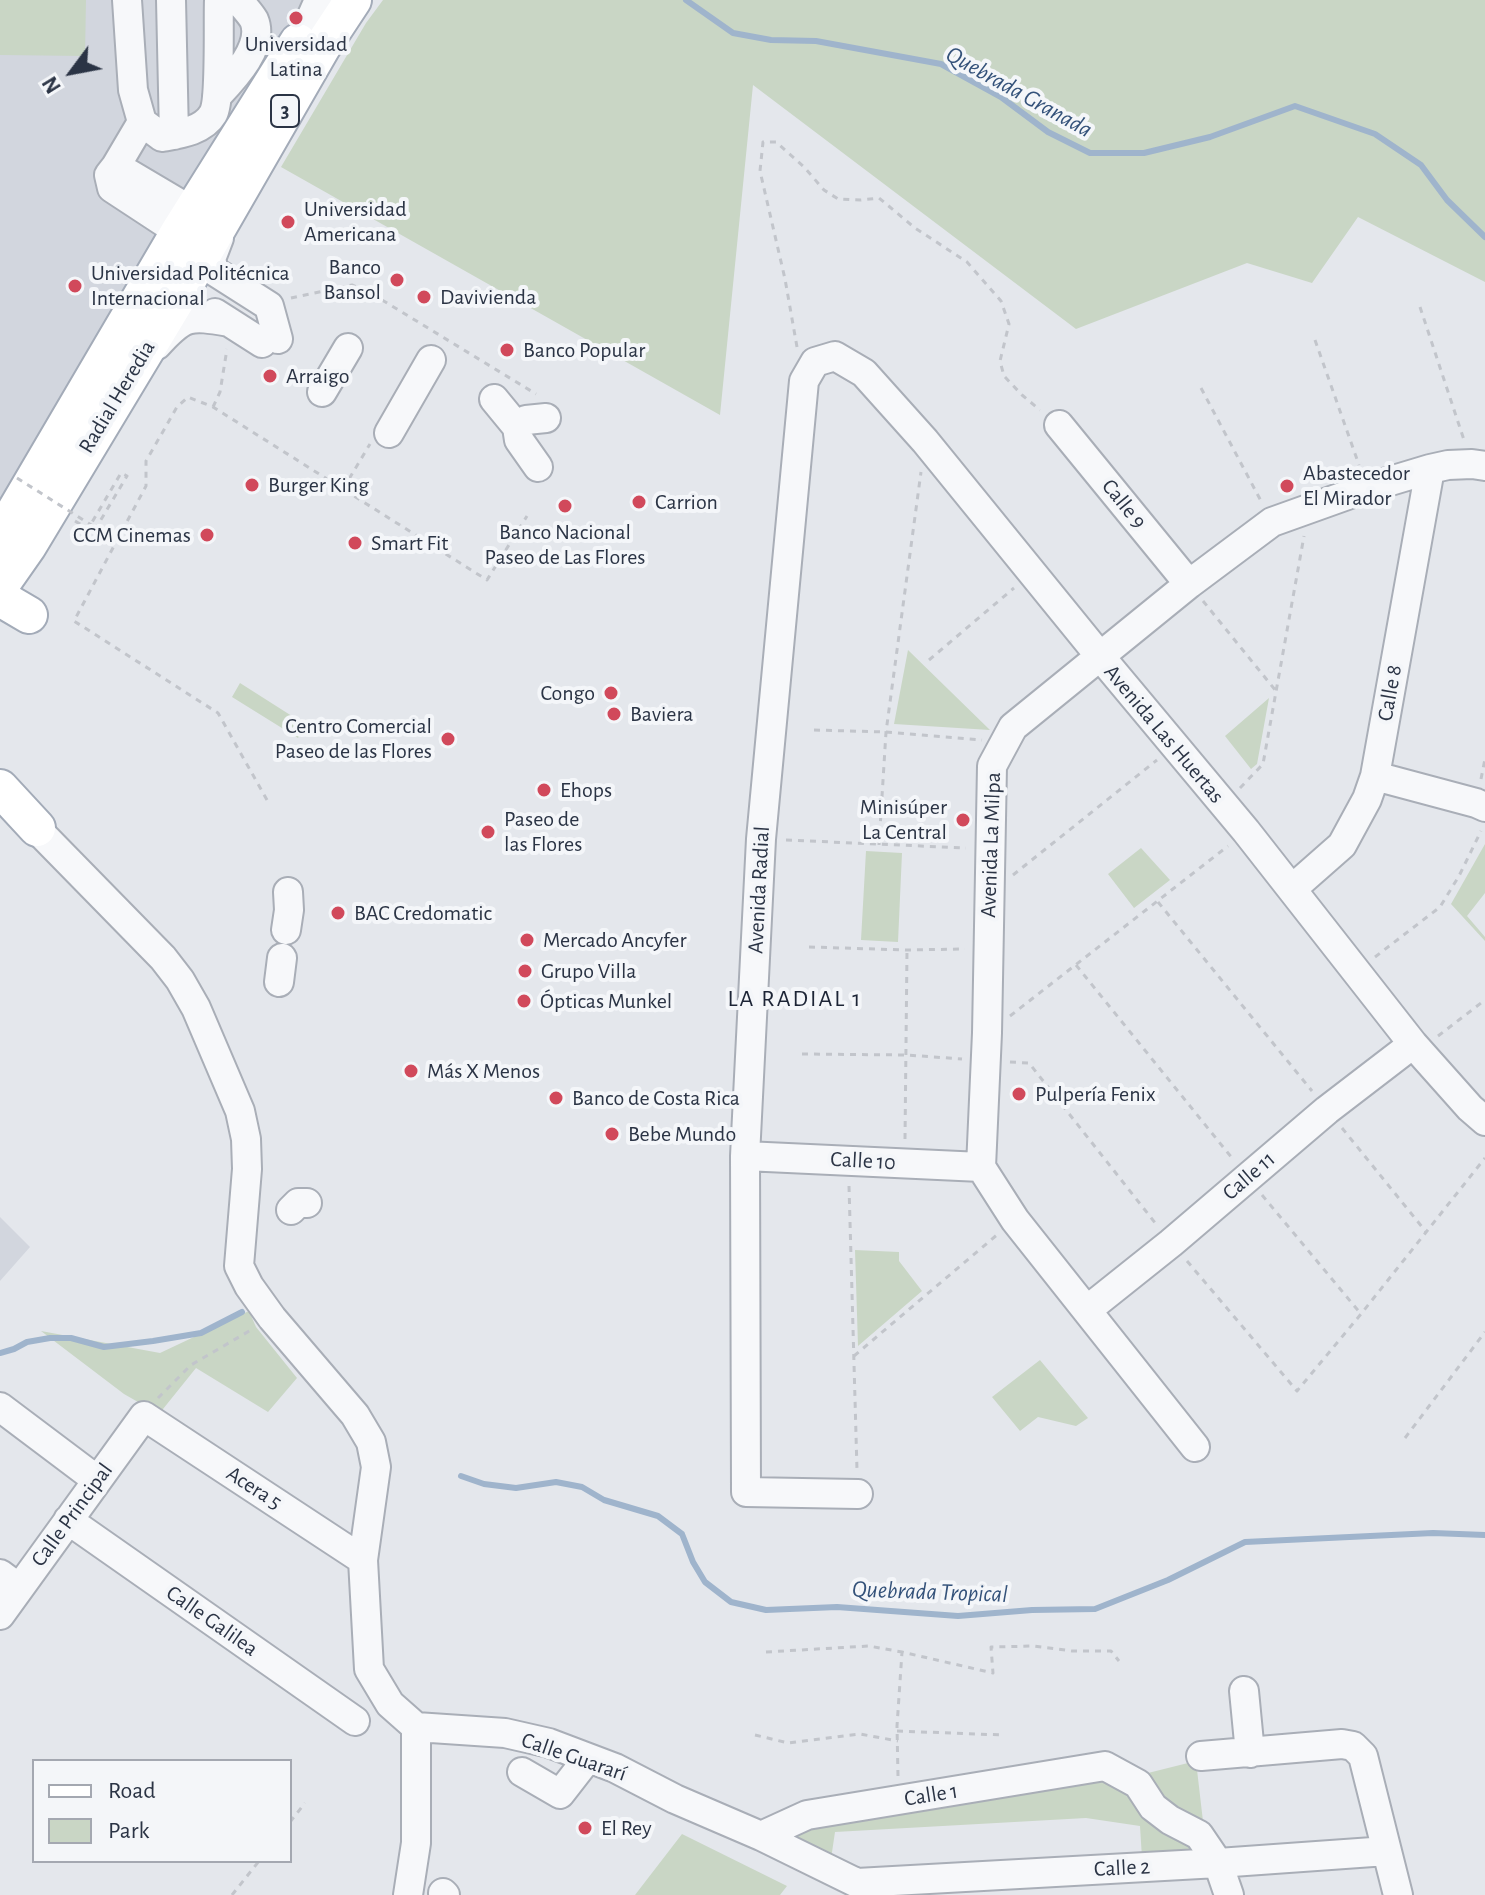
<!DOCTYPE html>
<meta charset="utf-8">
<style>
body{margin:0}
#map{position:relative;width:1485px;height:1895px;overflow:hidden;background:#e4e7ec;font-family:"Alegreya Sans",sans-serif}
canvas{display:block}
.legend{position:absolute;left:32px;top:1759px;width:260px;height:104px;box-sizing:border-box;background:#f4f6f9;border:2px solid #a4a8b1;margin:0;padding:10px 14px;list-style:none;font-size:24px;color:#2b3445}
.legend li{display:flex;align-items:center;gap:16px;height:40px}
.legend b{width:40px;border:2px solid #a4a8b1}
.north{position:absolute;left:32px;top:32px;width:80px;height:80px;-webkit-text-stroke:6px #f4f6f9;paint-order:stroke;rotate:238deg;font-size:22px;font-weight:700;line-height:32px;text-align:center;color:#2b3445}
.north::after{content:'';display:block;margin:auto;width:28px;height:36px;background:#2b3445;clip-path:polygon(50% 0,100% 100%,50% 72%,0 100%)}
</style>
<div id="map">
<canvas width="1485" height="1895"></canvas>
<ul class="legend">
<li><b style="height:10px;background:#fff"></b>Road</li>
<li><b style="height:22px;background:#c9d6c5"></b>Park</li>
</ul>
<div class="north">N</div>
</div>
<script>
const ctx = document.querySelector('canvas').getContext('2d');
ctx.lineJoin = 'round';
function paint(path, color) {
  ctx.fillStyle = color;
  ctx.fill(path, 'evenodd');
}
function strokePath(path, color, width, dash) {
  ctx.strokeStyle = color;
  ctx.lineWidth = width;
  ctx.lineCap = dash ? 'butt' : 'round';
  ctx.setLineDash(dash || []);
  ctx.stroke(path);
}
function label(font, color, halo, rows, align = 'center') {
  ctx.font = font + ' "Alegreya Sans",sans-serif';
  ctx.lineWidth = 8;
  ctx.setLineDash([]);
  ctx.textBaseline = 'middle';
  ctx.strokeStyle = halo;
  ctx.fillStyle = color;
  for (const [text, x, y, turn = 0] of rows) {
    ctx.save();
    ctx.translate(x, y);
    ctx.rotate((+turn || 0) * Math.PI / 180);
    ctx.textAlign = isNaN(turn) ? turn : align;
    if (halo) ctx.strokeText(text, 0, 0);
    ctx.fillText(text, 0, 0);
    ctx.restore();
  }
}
const built = new Path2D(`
 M0,0h320l-320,535z
 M0,1217l30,30 -30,34z`);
const green = new Path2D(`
 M0,0h86l-1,56 -85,-1z
 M383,0h1102v282l-127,-65 -46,66 -65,-20 -171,66 -323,-244 -33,330 -439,-248 85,-144z
 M908,650l82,80 -96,-6z
 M240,683l66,42 -8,13 -66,-41z
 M1269,698l-12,66 -6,5 -26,-33z
 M1485,844v49l-18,23 18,21v4l-34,-37z
 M1141,848l29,32 -36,28 -26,-34z
 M866,851l36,2 -4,89 -37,-2z
 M855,1250l44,2v9l23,30 -64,55z
 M249,1311l7,16 41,51 -29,34 -72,-44 -37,46 -35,-20 -83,-63 119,22z
 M1040,1360l48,58 -12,8 -38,-9 -18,14 -28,-34z
 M1196,1761l8,69 -30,-13 -34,-42z
 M1101,1774l91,65 10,17 -60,2 -2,-32 -54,-8 -251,14 -4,27 -50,-22 27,-18z
 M682,1834l105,52 -7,9h-145z`);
const stream = new Path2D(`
 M686,0l47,33 38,7 45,1 125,23 60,33 47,35 42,21h54l66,-16 85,-31 80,28 46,31 26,35 38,37
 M0,1353l14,-4 13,-7 23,-4h21l33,9 49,-6 48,-8 41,-21
 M461,1476l23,8 32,4 40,-6 26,5 22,13 54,16 24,18 11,28 12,20 26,20 35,8 71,-3 121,9 74,-6 63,-1 73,-29 77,-38 188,-9 52,2`);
const path = new Path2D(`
 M291,298l61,-13 17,7 167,102
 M1420,307l44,133
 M1315,340l44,125
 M797,347l-12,-68 -25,-108 3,-29h13l28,25 20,23 14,9 23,1 18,-2 36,30 52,34 34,39 8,23 -9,37 4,15 18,19 18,15
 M1201,388l60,113
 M213,407l7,-15 7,-43
 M343,489l27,-45
 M75,521l13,8 33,-56 6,3 -31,52
 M1203,601l73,90
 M929,660l85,-72
 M814,730l72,2 96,8
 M1481,779l4,-20
 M1240,788l23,-24 41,-228
 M267,800l-49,-87 -144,-92 72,-135v-25l31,-54 11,-10 25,10 274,173 40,-64
 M786,840l180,8
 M879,845l7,-113 35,-260
 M1013,875l144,-115
 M1158,902l154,189
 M809,947l98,3 58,-1
 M1375,957l65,-50 19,-31 22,-45
 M1076,965l156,193
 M1010,1016l218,-170
 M1438,1036l47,-36
 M802,1054l105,1 55,4
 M1010,1062l19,1 127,161
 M1342,1128l85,105
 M905,1139l2,-189
 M849,1186l8,284
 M1262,1195l99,119
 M1187,1261l110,130 64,-77 124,-156
 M854,1356l144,-122
 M158,1398l33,-33 60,-35
 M1405,1438l80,-106
 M766,1652l103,-6 33,6
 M897,1731l106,4
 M755,1735l33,8 72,-9 38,7
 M898,1776l-1,-50 5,-74 91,21 -2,-26 43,-1 38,5h39l8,10
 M290,1822l15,-19
 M232,1895l27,-34`);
const minor = new Path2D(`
 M127,0l6,90 9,32 20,15c17,-3 41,-6 51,-23 8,-13 5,-94 6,-114
 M171,0l3,135
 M304,34l15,-34
 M217,96c16,-17 48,-50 37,-76 -4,-7 -11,-14 -16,-20
 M116,166l26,-44
 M179,232l-67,-44 -3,-13 7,-9 76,45
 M219,238l-8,21 3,12 55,35 9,33
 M215,313l47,30
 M157,345c27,-30 32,-30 72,-23
 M322,392l26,-44
 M494,399l23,28
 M1059,425l130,159
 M389,433l42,-73
 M538,467l-19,-27 -2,-13 9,-7 20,-2
 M1375,776l101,27 9,4
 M24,816l139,142 17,22 16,28 44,103 6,28 1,30 -8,97 10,20 23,32 83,97 16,27 5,25 -13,93 6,109 21,35 26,23
 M1292,889l50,-44 25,-46 8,-23 55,-307
 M286,930l3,-20 -1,-18
 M279,982l3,-24
 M745,1156l236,11
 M291,1210l7,-7h9
 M1087,1310l84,-67 156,-133 86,-66
 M0,1407l97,73
 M1195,1447l-180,-227 -34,-53 6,-134 5,-267 21,-39 176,-143 83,-62 95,-34 63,-19 18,-4 24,-1 13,2
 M858,1494l-112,-2 -1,-336 16,-317 43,-458 11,-19 20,-6 29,17 61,68 174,214 147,176 167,213 57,64 15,13
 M68,1520l287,201
 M0,1574l19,14
 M0,1615l144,-199 219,144
 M1244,1691l6,62
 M416,1727l89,6 44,10 66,25 60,31 86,37 96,47 15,10
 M1201,1756l141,-12 11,2 10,10 35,139
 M522,1772l38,22 28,-36
 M761,1836l46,-21 298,-49 33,18 15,23 17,13 29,15 19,28 11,32
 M857,1883l361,-20 169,-12
 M443,1893l2,2
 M408,1895l8,-52v-116`);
const major = new Path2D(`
 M0,537l179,-305 119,-190
 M0,586l28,-40 153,-254 141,-245 31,-47
 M0,598l29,17
 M0,788l37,40`);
const pathBridge = new Path2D(`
 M17,478l79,50`);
const markers = [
 [296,18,8,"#d1495b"],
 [288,222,8,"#d1495b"],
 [397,280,8,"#d1495b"],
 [75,286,8,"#d1495b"],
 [424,297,8,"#d1495b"],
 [507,350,8,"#d1495b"],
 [270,376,8,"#d1495b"],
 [252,485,8,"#d1495b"],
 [1287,486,8,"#d1495b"],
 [639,502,8,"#d1495b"],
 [565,506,8,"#d1495b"],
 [207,535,8,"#d1495b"],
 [355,543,8,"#d1495b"],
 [611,693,8,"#d1495b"],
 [614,714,8,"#d1495b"],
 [448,739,8,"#d1495b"],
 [544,790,8,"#d1495b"],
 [963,820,8,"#d1495b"],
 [488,832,8,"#d1495b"],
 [338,913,8,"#d1495b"],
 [527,940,8,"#d1495b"],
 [525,971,8,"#d1495b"],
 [524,1001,8,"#d1495b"],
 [411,1071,8,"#d1495b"],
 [1019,1094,8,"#d1495b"],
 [556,1098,8,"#d1495b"],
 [612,1134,8,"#d1495b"],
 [585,1828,8,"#d1495b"]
];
const shields = [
 [285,111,28]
];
const shieldNames = [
 ["3",285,111]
];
const poiNames = [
 ["Universidad",296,44,"center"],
 ["Latina",296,69,"center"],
 ["Universidad",304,209],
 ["Americana",304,234],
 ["Banco",381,267,"right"],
 ["Bansol",381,292,"right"],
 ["Universidad Politécnica",91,273],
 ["Internacional",91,298],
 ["Davivienda",440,297],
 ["Banco Popular",523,350],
 ["Arraigo",286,376],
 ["Abastecedor",1303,473],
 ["El Mirador",1303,498],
 ["Burger King",268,485],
 ["Carrion",655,502],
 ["Banco Nacional",565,532,"center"],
 ["Paseo de Las Flores",565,557,"center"],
 ["CCM Cinemas",191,535,"right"],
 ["Smart Fit",371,543],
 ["Congo",595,693,"right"],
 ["Baviera",630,714],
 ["Centro Comercial",432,726,"right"],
 ["Paseo de las Flores",432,751,"right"],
 ["Ehops",560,790],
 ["Minisúper",947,807,"right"],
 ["La Central",947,832,"right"],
 ["Paseo de",504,819],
 ["las Flores",504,844],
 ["BAC Credomatic",354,913],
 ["Mercado Ancyfer",543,940],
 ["Grupo Villa",541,971],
 ["Ópticas Munkel",540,1001],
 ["Más X Menos",427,1071],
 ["Pulpería Fenix",1035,1094],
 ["Banco de Costa Rica",572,1098],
 ["Bebe Mundo",628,1134],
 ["El Rey",601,1828]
];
const streetNames = [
 ["Radial Heredia",117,397,-59],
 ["Calle 9",1124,504,51],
 ["Calle 8",1390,693,-80],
 ["Avenida Las Huertas",1164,734,50],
 ["Avenida La Milpa",991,845,-88],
 ["Avenida Radial",759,890,-87],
 ["Calle 10",863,1161,3],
 ["Calle 11",1249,1176,-41],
 ["Acera 5",254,1488,33],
 ["Calle Principal",72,1515,-54],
 ["Calle Galilea",212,1621,35],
 ["Calle Guararí",574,1757,19],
 ["Calle 1",931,1795,-9],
 ["Calle 2",1122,1868,-3]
];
const waterNames = [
 ["Quebrada Granada",1019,92,29],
 ["Quebrada Tropical",930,1592,2]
];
const neighbourhoodNames = [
 ["LA RADIAL 1",795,999]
];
paint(built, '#d2d6de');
paint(green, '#c9d6c5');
strokePath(stream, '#9fb4cc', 6);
strokePath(minor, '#a9aeb7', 32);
strokePath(major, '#a3abb8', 40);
strokePath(path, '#c2c5cb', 3, [6, 6]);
strokePath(minor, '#f7f8fa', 28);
strokePath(major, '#fff', 36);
strokePath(pathBridge, '#c2c5cb', 3, [6, 6]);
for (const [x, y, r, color] of markers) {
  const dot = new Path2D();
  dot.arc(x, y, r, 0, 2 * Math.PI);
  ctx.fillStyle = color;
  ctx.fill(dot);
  strokePath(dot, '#f4f6f9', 3);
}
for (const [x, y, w] of shields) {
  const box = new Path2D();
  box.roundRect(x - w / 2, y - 16, w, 32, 6);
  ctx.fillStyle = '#f4f6f9';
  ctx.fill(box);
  strokePath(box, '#2b3445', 2);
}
label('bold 20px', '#2b3445', null, shieldNames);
label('22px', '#2b3445', '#f4f6f9', poiNames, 'left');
label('22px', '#2b3445', '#f4f6f9', streetNames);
label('italic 24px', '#34527a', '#f4f6f9', waterNames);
ctx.letterSpacing = '2px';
label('24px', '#1d2536', '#f4f6f9', neighbourhoodNames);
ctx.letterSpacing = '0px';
</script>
